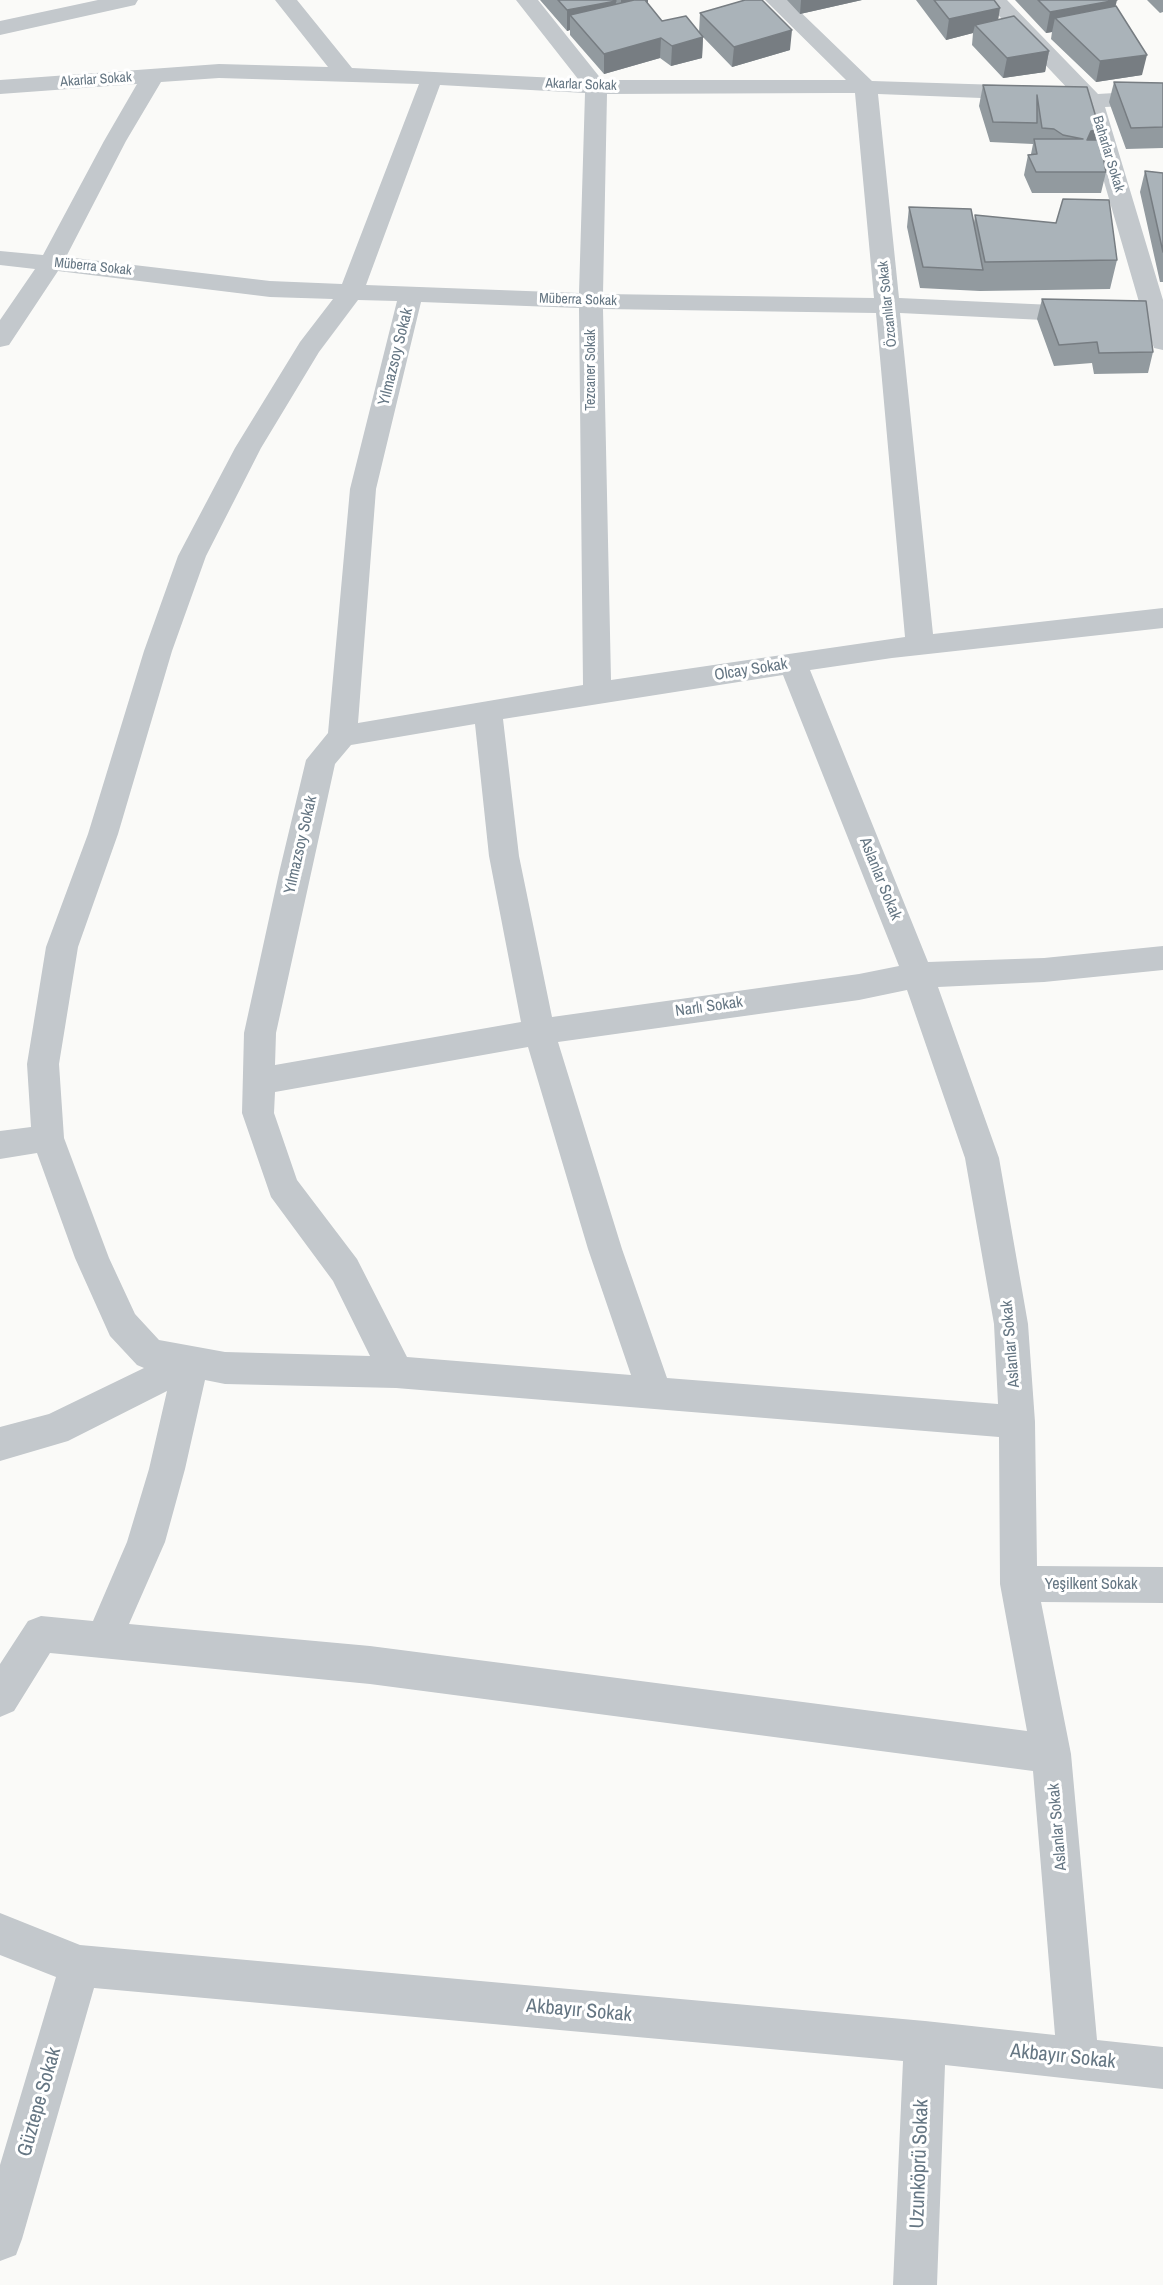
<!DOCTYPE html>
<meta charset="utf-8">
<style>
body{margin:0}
canvas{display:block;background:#fafaf8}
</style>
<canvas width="1163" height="2285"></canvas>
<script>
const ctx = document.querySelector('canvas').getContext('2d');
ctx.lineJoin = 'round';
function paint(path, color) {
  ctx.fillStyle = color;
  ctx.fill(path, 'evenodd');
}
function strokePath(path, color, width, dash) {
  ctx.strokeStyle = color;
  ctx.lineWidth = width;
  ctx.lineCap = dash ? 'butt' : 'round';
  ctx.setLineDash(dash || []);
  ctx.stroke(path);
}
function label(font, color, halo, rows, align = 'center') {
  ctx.font = font + ' "Archivo Narrow",sans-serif';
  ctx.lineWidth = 6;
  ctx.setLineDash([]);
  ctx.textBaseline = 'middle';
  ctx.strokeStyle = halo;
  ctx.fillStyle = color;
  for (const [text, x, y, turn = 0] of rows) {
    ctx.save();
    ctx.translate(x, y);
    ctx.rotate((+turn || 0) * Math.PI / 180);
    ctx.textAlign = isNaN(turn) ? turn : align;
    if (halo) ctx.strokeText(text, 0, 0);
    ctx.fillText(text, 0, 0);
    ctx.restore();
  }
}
const minor = new Path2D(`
 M98,0h40l-3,5 -135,30v-14z
 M275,0h22l55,68 226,11 -62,-79h22l64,80h244l-81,-80h23l84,81 161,5 37,5 -86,-91h23l91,94 65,-4v14l-58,3 58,193v50l-9,-2 -8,-23 -246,-12 33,321 230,-26v20l-271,30 -82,12 118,292 116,-4 119,-12v24l-119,12 -106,5 61,171 29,166 7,98 2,144 126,1v36l-122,-1 30,152 26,286 66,7v42l-218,-24 -8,220h-44l10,-224 -809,-73 -72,251 -6,16 -16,6v-96l56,-188 -56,-22v-42l80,32 845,76 130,14 -22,-264 -663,-87 -320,-31 -36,58 -14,6v-53l28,-43 13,-5 52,5 34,-79 22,-73 18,-78 -99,50 -68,20v-34l49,-13 95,-46 -7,-3 -27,-29 -35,-78 -38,-105 -37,6v-28l31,-4 -4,-63 19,-117 42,-113 56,-183 34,-95 57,-108 65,-106 33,-43 -63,-2 -212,-26 -49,74 -9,2v-27l35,-51 -35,-4v-14l43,4 61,-114 33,-57 -137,10v-14l219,-16 109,3zM219,78l200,6 -77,200 -72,-3 -204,-24 60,-116 35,-59zM440,85l145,8 -6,200 -213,-8zM835,93h20l19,205 -271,-4 4,-200zM878,94l155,6 49,6 59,203 -242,-11zM358,300l39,1 -47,188 -22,244 -22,27 -27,113 -35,160 -2,80 29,84 62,84 37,75 -145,-4 -66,-12 -24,-26 -26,-56 -45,-120 -5,-74 19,-117 40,-113 54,-183 34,-95 55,-108 58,-96zM421,302l158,6 4,377 -225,38 18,-234zM603,309l273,4 29,324 -294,43zM783,675l116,291 -40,8 -307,43 -33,-161 -16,-137zM475,724l14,132 32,166 -246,43 1,-32 59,-269 16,-19zM907,990l58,168 29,166 4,80 -331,-26 -45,-129 -64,-207 301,-42zM528,1047l60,202 43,126 -224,-18 -50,-98 -60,-79 -23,-67 1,-21zM205,1380l20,4 171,4 603,49 1,147 27,147 -657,-85 -241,-22 36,-82 20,-73z`);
const wall = new Path2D(`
 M540,0h108v4l14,17 37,12 1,-20 90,37 -58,17 -30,-31 1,1 -1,21 -31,8 -11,-8 -56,16 -34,-39v-5l-3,1z
 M787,0h75l-62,14z
 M916,0h78l4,19 51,32 -4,21 -42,6 -31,-33 1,-12 -27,7z
 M1015,0h101l-1,6 27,69 -46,7 -45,-43 1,-7 -6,1z
 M1147,0h16v12l-3,1z
 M1114,82l49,1v65l-37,1 -17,-47z
 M983,85l52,1 60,54 11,32 -5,21h-69l-8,-18 4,-20 3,-1 2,-10 -43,-2 -11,-36z
 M1145,171l18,2v109h-3l-20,-90z
 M909,207l65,16 1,-8 142,45 -7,29 -130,2 -60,-3 -13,-61z
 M1042,299l111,53 -5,21 -54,1 -2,-11 -38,3 -17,-47z`);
const shadedWall = new Path2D(`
 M621,0h27v9l-27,8z
 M801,0h61l-62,14z
 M1117,0l-5,21 -57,-3 -3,14 -6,1 4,-21z
 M616,1l-1,20 -45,-6v15l-3,1v-21z
 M1000,8l-3,20 -22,-3 -2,8 -27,7 3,-21z
 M792,30l-2,20 -58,17 2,-20z
 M703,37l-1,21 -31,8 1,-20z
 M661,38l-1,20 -56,16v-20z
 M1049,51l-4,21 -42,6 4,-20z
 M1147,55l-5,20 -46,7 4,-21z
 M1098,130l-5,20 -6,-10 4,-9z`);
const building = new Path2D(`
 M558,0h57l1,1 -49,9z
 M634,0h11l17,21 24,-5 17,21 -31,9 -11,-8 -57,16 -34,-39z
 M745,0h17l30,30 -58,17 -34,-34z
 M934,0h60l6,8 -51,11z
 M1038,0h79l-67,12z
 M1116,6l31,49 -47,6 -45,-43z
 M1014,16l35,35 -42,7 -32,-33z
 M1114,82l49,1v44l-32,1z
 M983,85l104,2 11,37v6l-7,1 -4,9h13l6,32h-70l-8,-17 9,-1 -3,-15h49l-20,-4 -9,-6 -12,-1 -5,-33v28l-44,-1z
 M1145,171l18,2v79z
 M1063,199l46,1 8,60 -132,2 -10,-47 81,8z
 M909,207l62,2 12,61 -60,-3z
 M1042,299l104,2 7,51 -54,1 -2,-11 -38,3z`);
const farStreetnames = [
 ["Akarlar Sokak",96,80,-4],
 ["Akarlar Sokak",581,85,2],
 ["Baharlar Sokak",1108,154,73],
 ["Müberra Sokak",93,267,6],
 ["Müberra Sokak",578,300,2],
 ["Özcanlılar Sokak",888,304,-96],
 ["Tezcaner Sokak",591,370,-90]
];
const streetNames = [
 ["Yılmazsoy Sokak",396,357,-76],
 ["Olcay Sokak",751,670,-9],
 ["Yılmazsoy Sokak",301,845,-77],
 ["Aslanlar Sokak",880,879,68],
 ["Narlı Sokak",709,1007,-8],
 ["Aslanlar Sokak",1011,1344,-95],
 ["Yeşilkent Sokak",1091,1585],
 ["Aslanlar Sokak",1058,1827,-95]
];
const nearStreetnames = [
 ["Akbayır Sokak",579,2011,5],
 ["Akbayır Sokak",1063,2057,6],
 ["Güztepe Sokak",40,2102,-74],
 ["Uzunköprü Sokak",920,2164,-88]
];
paint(minor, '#c3c8cc');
paint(wall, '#929a9f');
paint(shadedWall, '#777d82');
paint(building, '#aab3b9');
strokePath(building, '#777d82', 1.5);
label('14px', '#657683', '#fff', farStreetnames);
label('16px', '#657683', '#fff', streetNames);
label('20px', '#657683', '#fff', nearStreetnames);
</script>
